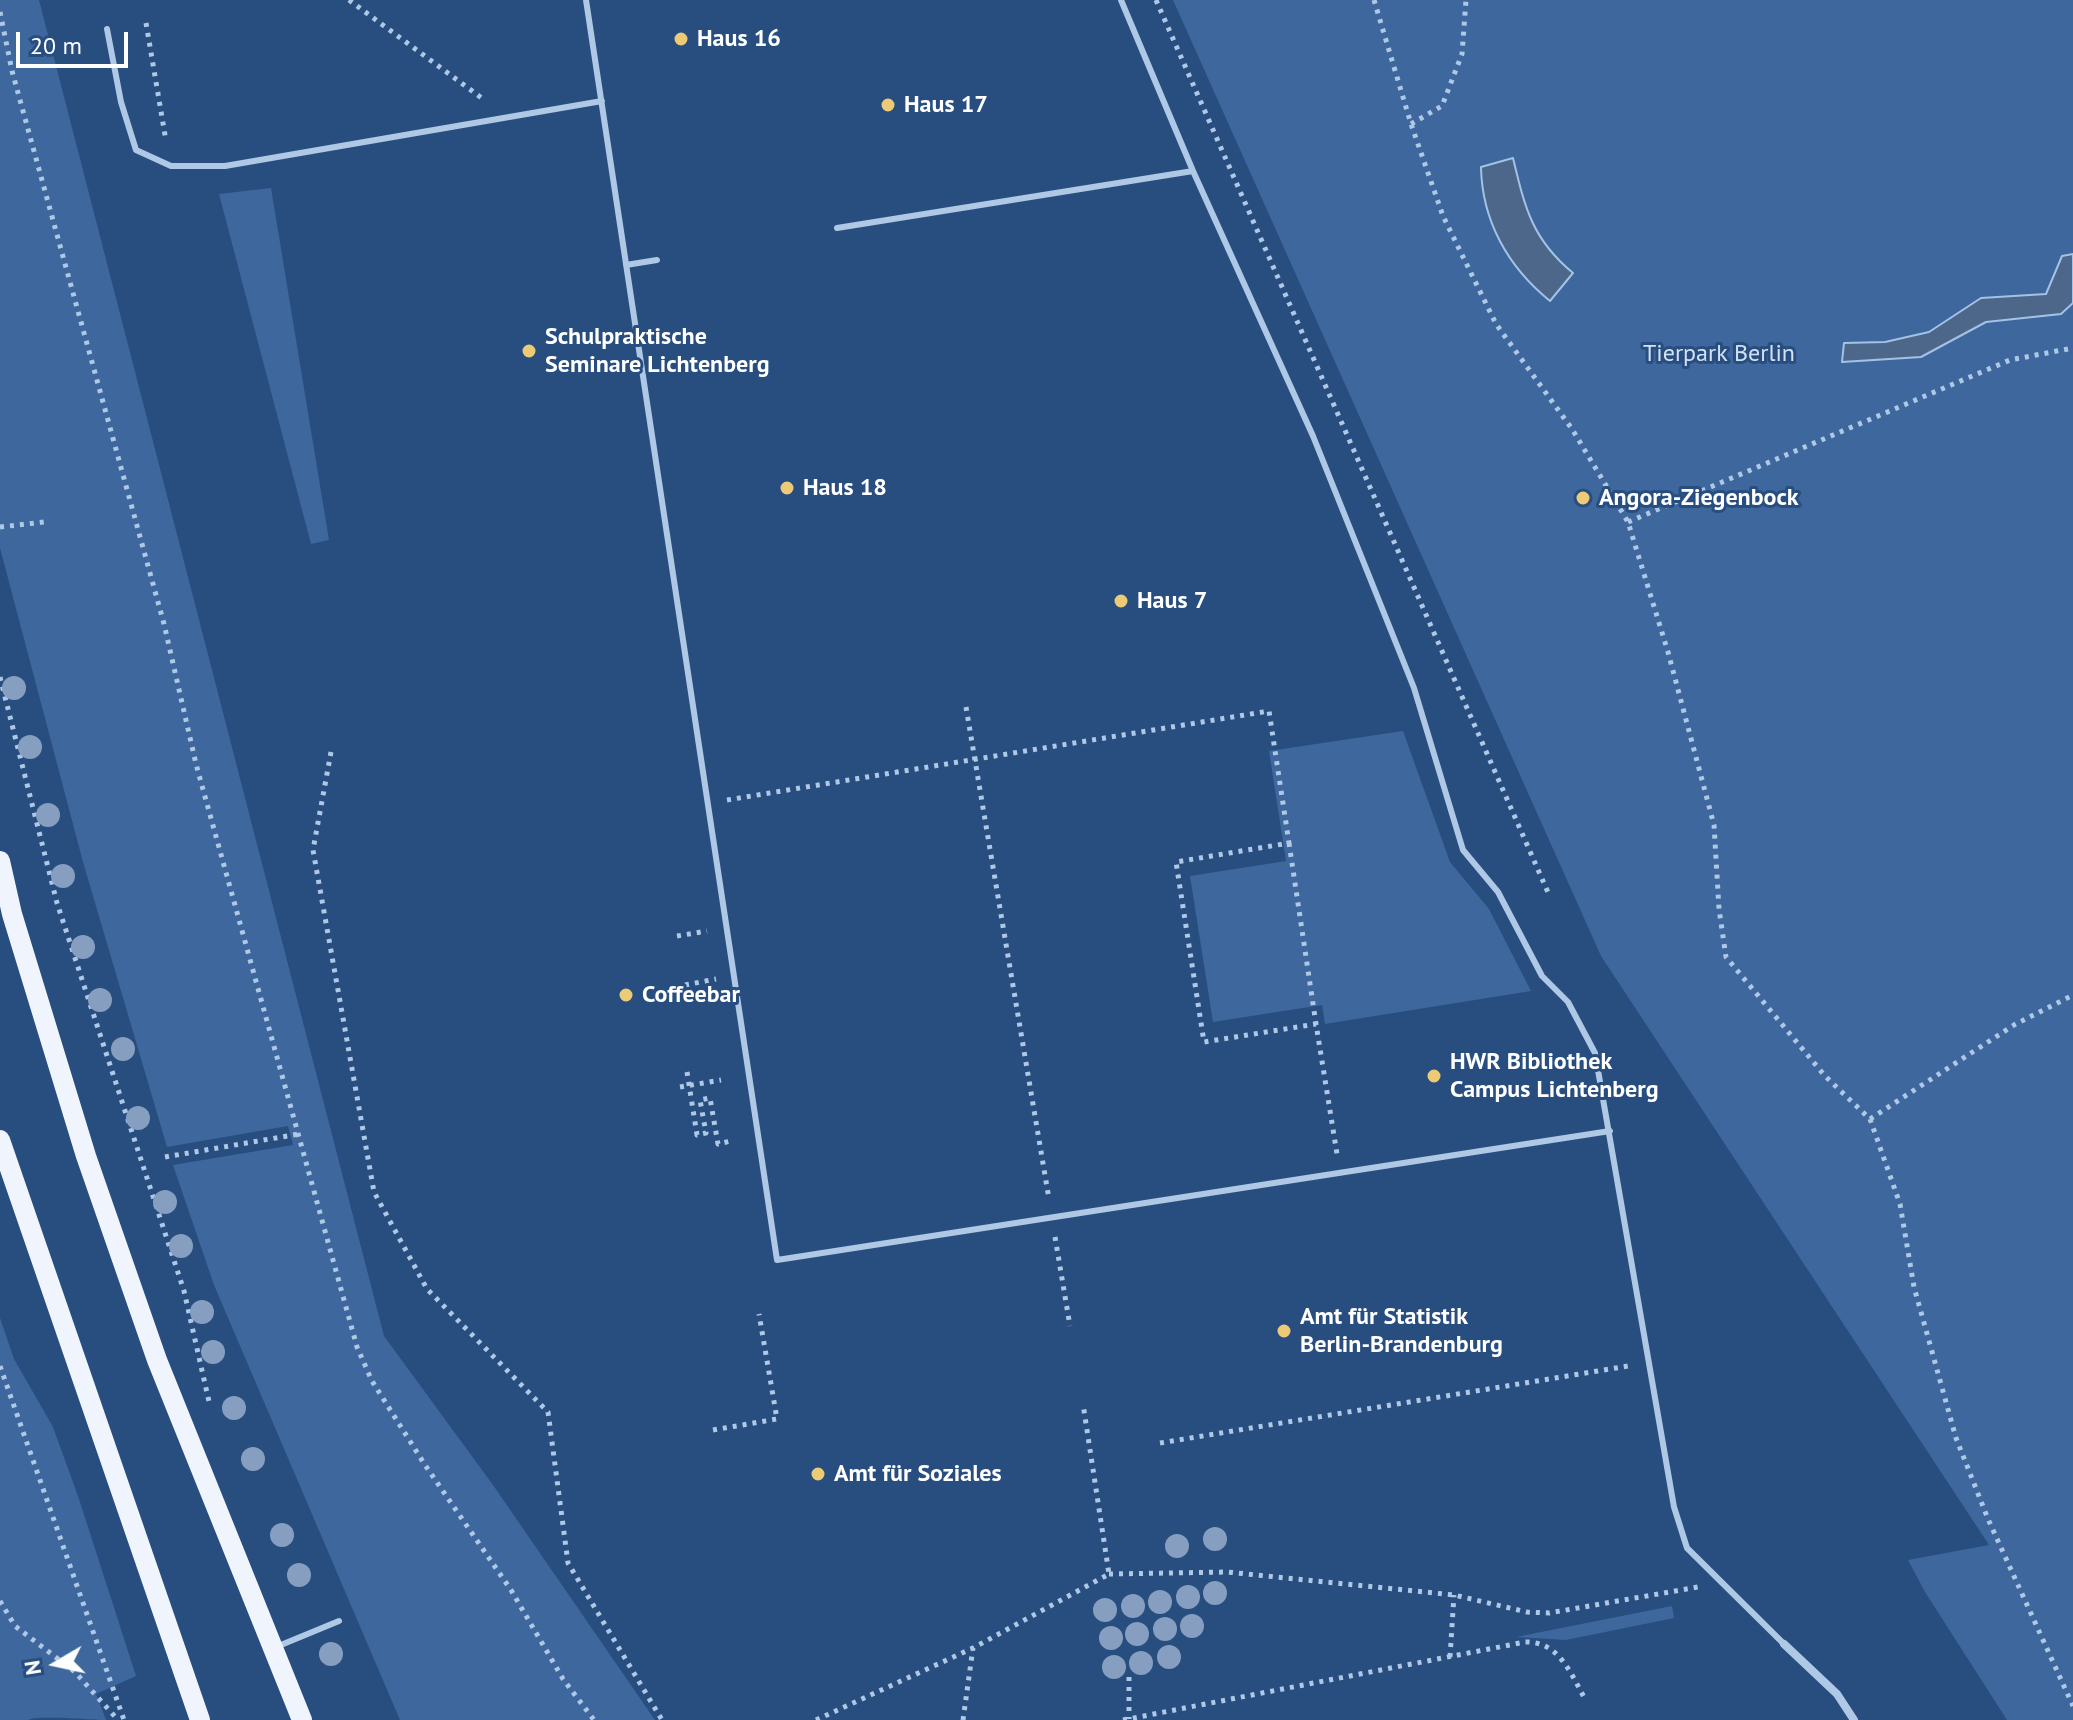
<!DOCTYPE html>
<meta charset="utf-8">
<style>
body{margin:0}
#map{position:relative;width:2073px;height:1720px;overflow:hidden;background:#284e80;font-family:"PT Sans",sans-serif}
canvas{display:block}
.north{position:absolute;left:16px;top:1624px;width:80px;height:80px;-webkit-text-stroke:6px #284e80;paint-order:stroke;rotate:261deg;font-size:22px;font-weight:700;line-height:32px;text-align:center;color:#fff}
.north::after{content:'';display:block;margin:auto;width:28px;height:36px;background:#fff;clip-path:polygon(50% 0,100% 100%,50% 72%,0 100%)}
.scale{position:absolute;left:16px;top:32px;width:112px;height:36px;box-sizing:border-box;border:4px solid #fff;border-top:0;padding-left:10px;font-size:24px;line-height:28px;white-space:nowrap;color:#fff;-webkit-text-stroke:6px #284e80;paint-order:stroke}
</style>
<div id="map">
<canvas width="2073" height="1720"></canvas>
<div class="north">N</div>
<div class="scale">20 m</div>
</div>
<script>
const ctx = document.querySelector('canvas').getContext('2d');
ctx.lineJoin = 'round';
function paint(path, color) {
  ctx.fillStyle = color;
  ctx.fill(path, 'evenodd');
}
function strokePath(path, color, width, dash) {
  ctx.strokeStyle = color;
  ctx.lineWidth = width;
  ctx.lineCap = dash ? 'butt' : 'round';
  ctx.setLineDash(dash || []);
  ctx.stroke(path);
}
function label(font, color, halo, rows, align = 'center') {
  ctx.font = font + ' "PT Sans",sans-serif';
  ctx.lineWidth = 6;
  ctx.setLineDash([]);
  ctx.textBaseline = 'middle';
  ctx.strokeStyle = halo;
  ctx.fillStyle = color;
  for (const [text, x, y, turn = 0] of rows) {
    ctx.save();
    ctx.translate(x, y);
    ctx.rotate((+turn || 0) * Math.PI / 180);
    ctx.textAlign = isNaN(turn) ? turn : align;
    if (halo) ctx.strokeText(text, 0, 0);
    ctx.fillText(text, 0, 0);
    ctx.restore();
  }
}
const green = new Path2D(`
 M0,0h39l345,1336 109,149 162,235h-255l-186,-435 -41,-120 120,-20 -5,-19 -121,21 -84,-285 -83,-314z
 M1173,0h900v1720h-66l-82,-128 -17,-32 81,-15 -388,-589z
 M271,188l58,352 -18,4 -92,-350z
 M1403,731l47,131 39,47 42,82 -206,33 -3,-19 -109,17 -23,-146 96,-15 -17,-110z
 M0,1318l14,41 39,68 26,72 57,177 -40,18 10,26c-15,0 -70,-5 -78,0h-28z
 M1672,1606l2,12 -108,22 -50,-3z`);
const water = new Path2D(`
 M1513,158c12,50 19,81 60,115l-23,28c-42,-34 -68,-80 -69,-134z
 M2073,254v49l-12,11 -75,8 -65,35 -79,5 2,-19 41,-1 44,-10 52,-34 65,-4 16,-38z`);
const path = new Path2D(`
 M349,0l134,99
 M1156,0l394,897
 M1374,0l37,124 32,92 53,108 76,105 56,93 40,130 46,173 5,84 7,48 99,119 45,43 144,-94 59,-30
 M0,12l12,59 152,553 32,140 161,583 15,34 53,84 86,125 52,89 31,41
 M146,23l20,118
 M1411,124l31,-18 20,-52 4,-54
 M1628,522l382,-162 63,-12
 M0,527l44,-5
 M0,677l57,226 127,388 26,115
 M966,707l83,492
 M331,752l-18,98 61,342 53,97 121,123 20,151 94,157
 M727,800l542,-89 20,132 -113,19 28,180 112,-18 21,130
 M1289,843l27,181
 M677,936l30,-5
 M685,985l31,-6
 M687,1072l10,63 9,-2 -6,-33 10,-2 8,46 13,-3
 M680,1087l41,-7
 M1870,1119l30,85 14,83 42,151 32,81 85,187
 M165,1157l134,-23
 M1055,1237l15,89
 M0,1366l124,354
 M713,1430l64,-11 -18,-105
 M1160,1443l468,-77
 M1109,1574l118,-2 227,23 73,17 22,1 149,-26
 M0,1601l15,25 60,46 43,48
 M1450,1657l4,-62
 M1129,1677v42
 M816,1720l157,-72 136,-74 -26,-170
 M963,1720l10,-72
 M1123,1720l402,-78c34,-1 46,32 60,57`);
const lane = new Path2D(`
 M586,0l191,1260 833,-129
 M1121,0l72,171 120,265 101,252 49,162 35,42 44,84 26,26 27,51 79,454 13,41 97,96
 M107,29l14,73 15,48 35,16h54l377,-65
 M837,228l356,-57
 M626,265l31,-5
 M276,1647l63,-26`);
const street = new Path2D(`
 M1784,1644l53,50 17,26`);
const primary = new Path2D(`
 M0,861l12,53 74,242 71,204 145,360
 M0,1140l200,580`);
const trees = [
 [14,688],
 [30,747],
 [48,815],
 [63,876],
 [83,947],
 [100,1000],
 [123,1049],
 [138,1118],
 [165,1202],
 [181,1246],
 [202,1312],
 [213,1352],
 [234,1408],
 [253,1459],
 [282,1535],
 [1215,1539],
 [1177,1546],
 [299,1575],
 [1215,1593],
 [1188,1597],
 [1160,1602],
 [1133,1606],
 [1105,1610],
 [1192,1626],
 [1165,1629],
 [1137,1634],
 [1111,1638],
 [331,1654],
 [1169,1657],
 [1141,1663],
 [1114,1667]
];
const markers = [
 [681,39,8,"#edcb76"],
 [888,105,8,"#edcb76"],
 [529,351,8,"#edcb76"],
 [787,488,8,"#edcb76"],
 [1583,498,8,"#edcb76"],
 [1121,601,8,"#edcb76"],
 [626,995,8,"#edcb76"],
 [1434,1076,8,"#edcb76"],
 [1284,1331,8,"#edcb76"],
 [818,1474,8,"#edcb76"]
];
const poiNames = [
 ["Haus 16",697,39],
 ["Haus 17",904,105],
 ["Schulpraktische",545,337],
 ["Seminare Lichtenberg",545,365],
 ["Haus 18",803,488],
 ["Angora-Ziegenbock",1599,498],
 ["Haus 7",1137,601],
 ["Coffeebar",642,995],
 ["HWR Bibliothek",1450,1062],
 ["Campus Lichtenberg",1450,1090],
 ["Amt für Statistik",1300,1317],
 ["Berlin-Brandenburg",1300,1345],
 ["Amt für Soziales",834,1474]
];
const parkNames = [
 ["Tierpark Berlin",1719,354]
];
paint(green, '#3d679d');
paint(water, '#4c678a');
strokePath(water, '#a4c2e6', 2);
strokePath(path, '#afc8e5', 5, [4, 6]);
strokePath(lane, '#afc8e5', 6);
strokePath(street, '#afc8e5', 8);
strokePath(primary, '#f0f5fd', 20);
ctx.fillStyle = '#869fc0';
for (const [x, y] of trees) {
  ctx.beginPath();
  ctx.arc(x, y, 12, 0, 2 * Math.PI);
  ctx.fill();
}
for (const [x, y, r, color] of markers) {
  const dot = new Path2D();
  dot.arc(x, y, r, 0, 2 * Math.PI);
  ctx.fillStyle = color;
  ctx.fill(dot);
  strokePath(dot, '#284e80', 3);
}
label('bold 24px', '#fff', '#284e80', poiNames, 'left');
label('24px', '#d2e2f4', '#284e80', parkNames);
</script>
